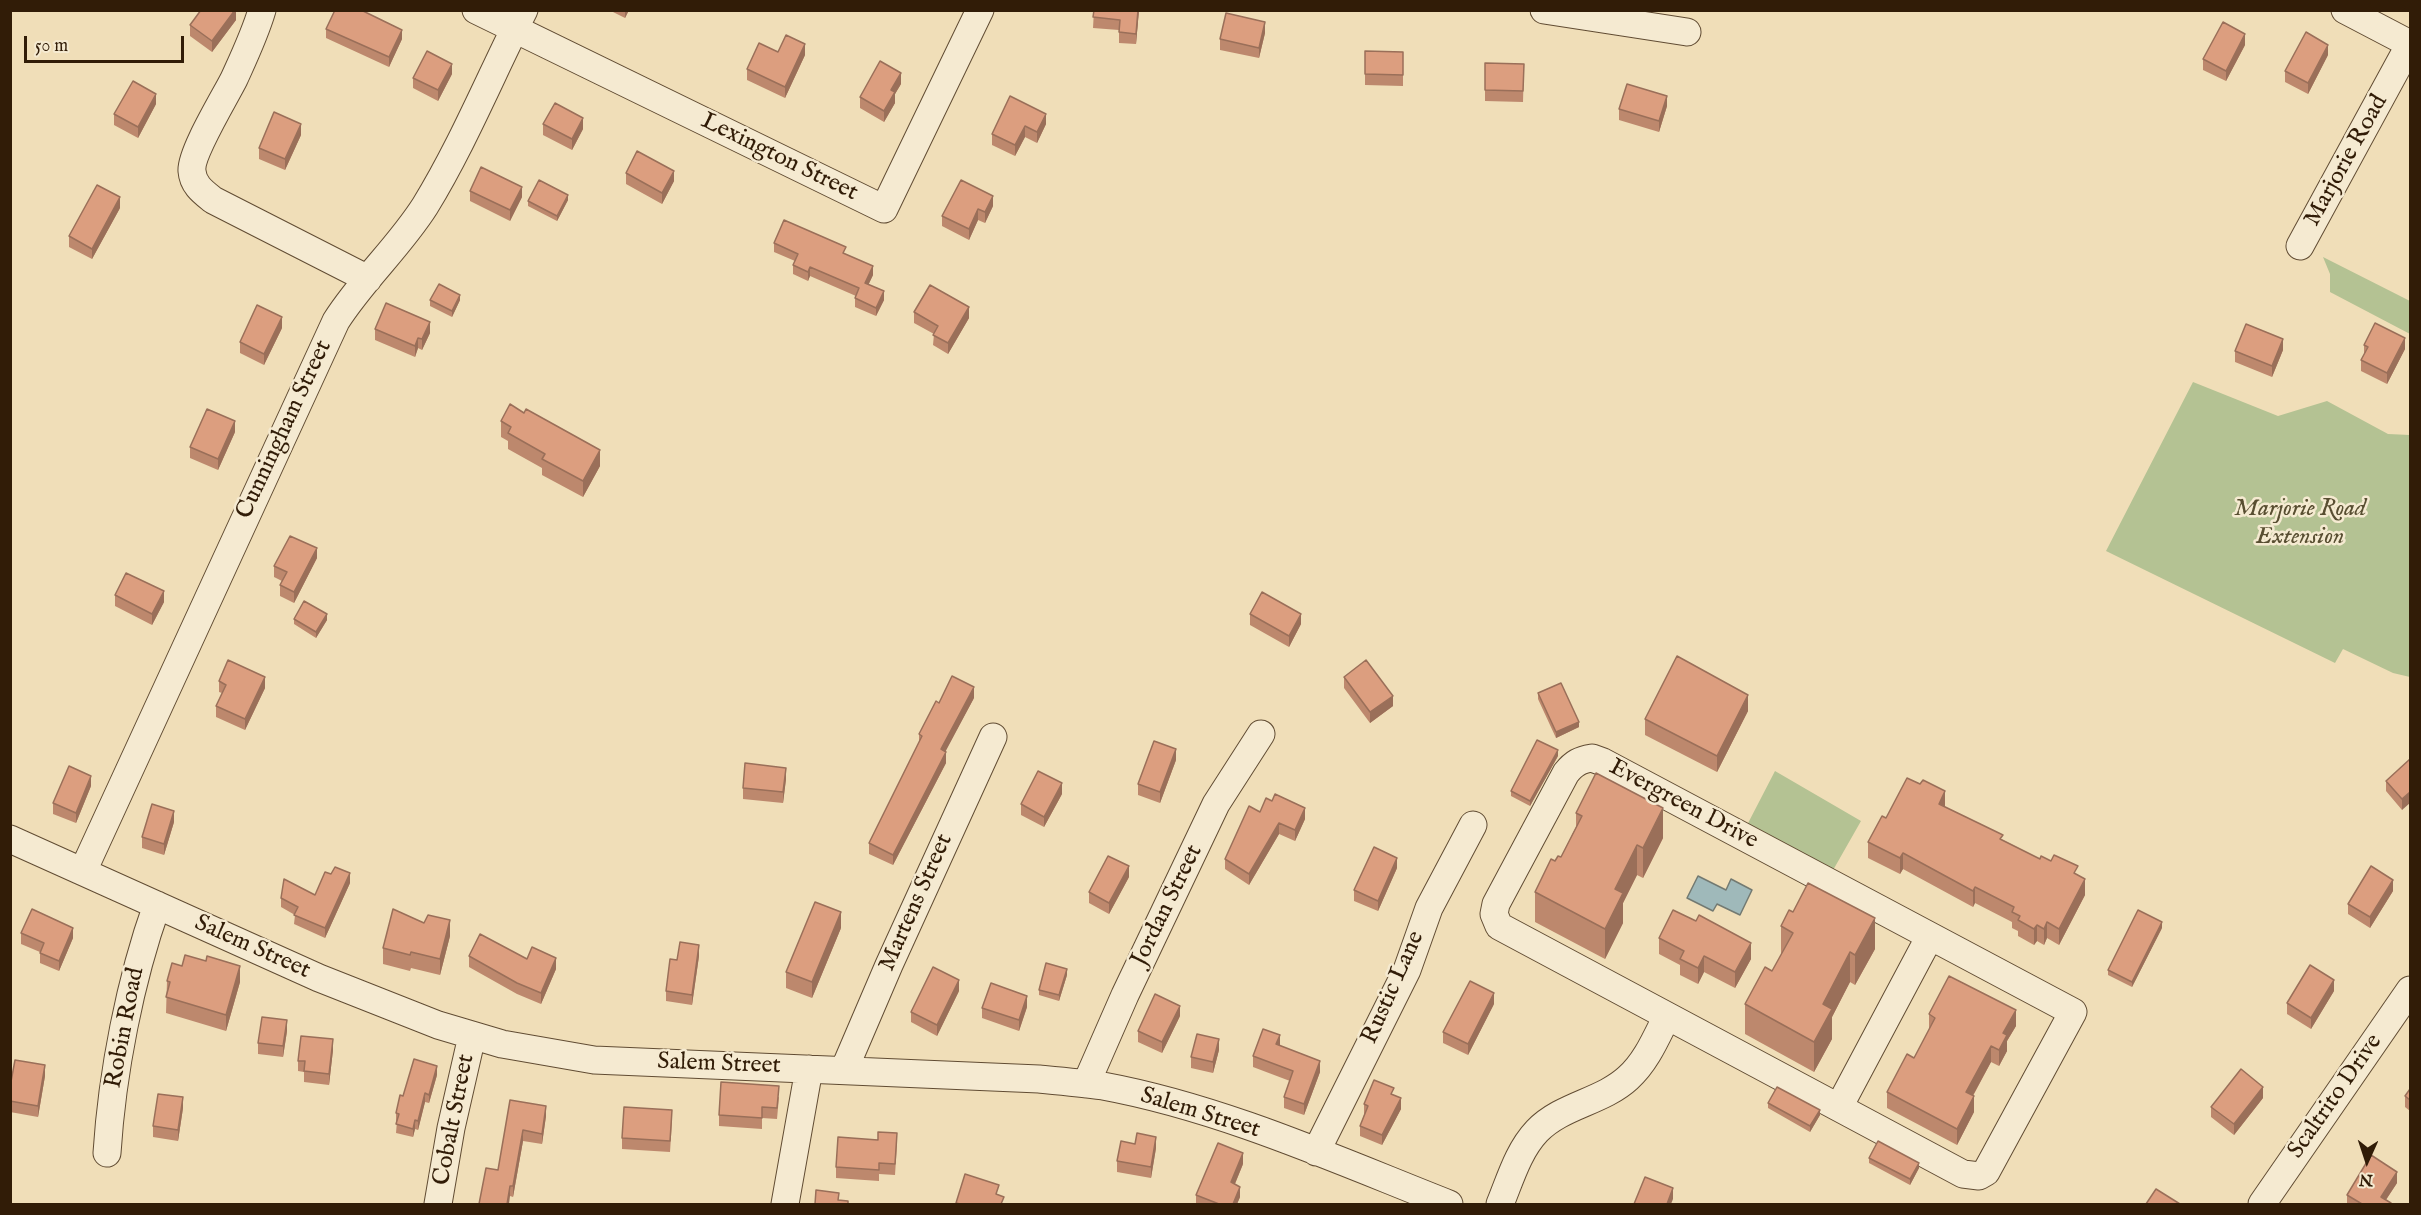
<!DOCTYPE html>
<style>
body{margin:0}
#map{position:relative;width:2421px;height:1215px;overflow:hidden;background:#f0deb8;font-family:"IM FELL English",serif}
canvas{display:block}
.frame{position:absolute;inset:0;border:12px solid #311c07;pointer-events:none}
.north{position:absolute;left:2337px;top:1131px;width:60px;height:60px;-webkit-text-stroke:4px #f5ead1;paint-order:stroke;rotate:183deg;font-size:16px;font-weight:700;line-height:24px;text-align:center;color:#311c07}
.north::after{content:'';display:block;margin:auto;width:21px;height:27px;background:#311c07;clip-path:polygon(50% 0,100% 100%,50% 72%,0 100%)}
.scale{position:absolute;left:24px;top:36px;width:160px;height:27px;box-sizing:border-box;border:3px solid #311c07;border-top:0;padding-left:8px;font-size:18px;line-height:21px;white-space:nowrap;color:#311c07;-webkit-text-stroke:4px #f5ead1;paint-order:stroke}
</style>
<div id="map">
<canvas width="2421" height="1215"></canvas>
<div class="frame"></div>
<div class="north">N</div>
<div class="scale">50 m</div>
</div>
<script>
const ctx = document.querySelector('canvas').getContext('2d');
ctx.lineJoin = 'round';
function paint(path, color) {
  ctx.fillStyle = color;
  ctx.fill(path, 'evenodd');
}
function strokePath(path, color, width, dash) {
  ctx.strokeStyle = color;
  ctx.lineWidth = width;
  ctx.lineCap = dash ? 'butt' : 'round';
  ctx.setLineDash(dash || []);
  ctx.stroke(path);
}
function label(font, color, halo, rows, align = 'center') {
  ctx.font = font + ' "IM FELL English",serif';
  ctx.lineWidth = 5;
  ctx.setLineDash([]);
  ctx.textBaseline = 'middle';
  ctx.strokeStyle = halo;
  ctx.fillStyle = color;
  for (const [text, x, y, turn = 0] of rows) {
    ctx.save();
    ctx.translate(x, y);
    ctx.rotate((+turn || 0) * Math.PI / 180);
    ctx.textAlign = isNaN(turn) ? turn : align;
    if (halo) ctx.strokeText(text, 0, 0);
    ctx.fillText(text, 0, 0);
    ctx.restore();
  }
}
const green = new Path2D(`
 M2323,257l87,44v33l-80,-42v-18z
 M2193,382l85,34 49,-15 61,33 22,1v242l-17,-4 -50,-24 -8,14 -229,-112z
 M1775,771l86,50 -29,51 -87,-43z`);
const water = new Path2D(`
 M1698,876l28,14 5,-11 21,11 -12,25 -23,-11 -4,7 -26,-13z`);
const minor = new Path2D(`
 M262,10c-7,24 -18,47 -28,69 -9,18 -44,75 -42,92 1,14 11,21 21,29l155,79
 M476,10l408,199 96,-199
 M1544,10l143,22
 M2345,10l65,34
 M2300,246l110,-202
 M1592,758l11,4 470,250 -87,160 -7,4 -16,-2 -464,-248 -5,-12 2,-10 70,-131c8,-10 14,-13 26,-15z
 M10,839l309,139 119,47 64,19 92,16 445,19c21,2 43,4 64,7 119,22 234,74 346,118
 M83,871l253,-550c26,-41 63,-74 89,-115 38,-62 66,-131 99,-196
 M844,1070l45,-105 104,-228
 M1086,1084l39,-89 91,-191 45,-70
 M1839,1107l91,-171
 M1316,1152l91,-182 22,-62 44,-83
 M107,1153c5,-79 23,-173 50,-248
 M438,1204l13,-76 21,-92
 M785,1204l24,-135
 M1500,1204c10,-24 18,-53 37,-73 25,-26 65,-29 91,-53 18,-16 28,-40 39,-62
 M2262,1204l148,-214`);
const wall = new Path2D(`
 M236,10v10l-24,32 -22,-16v-11z
 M609,10h20l-4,8z
 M1094,10h45l-3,34 -17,-1v-13l-26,-2z
 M326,29l76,10 -13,28 -63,-29z
 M1265,33l-6,25 -39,-8v-11z
 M2245,45l-19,36 -23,-11v-11z
 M1365,51l38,1v34l-38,-1z
 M805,55l-20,43 -38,-18v-11z
 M2328,55l-20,39 -23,-12v-11z
 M1485,63l39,1 -1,38 -38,-1z
 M452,74l-14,27 -25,-13v-10z
 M901,84l-6,10v9l-11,19 -24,-14v-11z
 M1010,96l36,28 -9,19 -12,-6 -10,19 -23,-11v-11z
 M156,104l-18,34 -24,-13v-11z
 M1667,106l-8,26 -40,-12v-11z
 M543,124l40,5 -11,21 -29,-15z
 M301,135l-16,35 -26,-11v-11z
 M626,173l48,8 -12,23 -36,-20z
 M470,191l52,6 -12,24 -40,-20z
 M568,200l-11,21 -29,-15v-5z
 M993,206l-8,17 -7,-3 -9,20 -27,-14v-10z
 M120,208l-28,51 -23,-12v-11z
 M774,243l72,11 27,21 -5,10 16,15 -8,16 -21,-9v-9l1,-2 -46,-20 -2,5 -15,-7v-9l2,-4 -21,-9z
 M430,300h30l-8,17 -22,-11z
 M914,312l55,6 -21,36 -15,-9 1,-11 -20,-11z
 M282,328l-18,37 -24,-12v-11z
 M375,329l55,4 -8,17 -4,-2 -3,9 -40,-17z
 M2364,345l41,4 -18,35 -26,-13v-11l3,-4z
 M2283,350l-11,27 -37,-15v-11z
 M501,421l99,45 -17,31 -41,-22v-7l-34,-19v-8l-7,-4z
 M235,432l-17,38 -28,-12v-11z
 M317,558l-23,45 -14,-7v-11l2,-4 -8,-4v-11z
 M115,595l49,7 -12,23 -37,-19z
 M1250,614l51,10 -12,23 -39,-22z
 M294,619l33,1 -11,18 -22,-14z
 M1344,677l49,29 -23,17 -26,-35z
 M219,681l46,7 -20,42 -29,-13v-11l6,-13 -3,-1z
 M1538,693l41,34 -23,11 -18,-39z
 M974,698l-29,53 1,12 -53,102 -24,-11v-11l50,-100v-9z
 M1748,711l-31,61 -72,-37v-16z
 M1558,756l-28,50 -19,-10v-5z
 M2410,759l-8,51 -16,-19v-10z
 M1176,760l-16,43 -22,-8v-11z
 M786,779l-3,24 -40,-4v-11z
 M91,786l-15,37 -23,-9v-11z
 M1062,794l-18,33 -23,-12v-11z
 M1945,807l58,33 37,19 38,16 7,20 -26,50 -12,-7 -3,7 -7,-4 -3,4 -16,-9v-5l-6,-3v-6l-37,-19 -2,4 -70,-38 -3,5 -32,-16v-16l18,-24z
 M1260,812l45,7 -10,22 -16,-7 -30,51 -24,-16v-10z
 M1576,813l87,25 -20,40 -6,-3 -14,28v20l-18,36 -70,-37v-30l20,-31 6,-4 15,-30z
 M174,822l-10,33 -22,-7v-11z
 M1397,868l-19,43 -24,-10v-11z
 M1129,877l-20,37 -20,-11v-11z
 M350,883l-25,55 -31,-14 1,-9 -14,-8v-9l34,-3z
 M2393,891l-23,37 -22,-14v-10z
 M1781,926l94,23 -20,36 -5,-3 -18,35v22l-18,33 -69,-38v-30l27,-33 9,-15z
 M841,928l-29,70 -26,-10v-16z
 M2162,928l-30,59 -24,-12v-5z
 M21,933l52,5 -14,33 -19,-8v-11l-19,-8z
 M450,936l-10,39 -29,-7 -1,3 -27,-7v-16z
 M1659,938l92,21 -16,29 -31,-16 -6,12 -18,-9v-10l-21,-11z
 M469,956l58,3 29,10 -15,35 -24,-10 -48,-27z
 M699,956l-7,49 -26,-4v-10l11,-31z
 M206,961l34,21 -14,49 -60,-18 1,-32 15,-15z
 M1067,975l-8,26 -20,-6v-5z
 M959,991l-22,45 -26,-14v-10z
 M2334,991l-23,38 -24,-15v-11z
 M1494,1004l-26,51 -25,-12v-11z
 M1027,1007l-8,24 -37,-13v-10z
 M1929,1014l87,12 -9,15v10l-8,15 -8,-4 -18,34 1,16 -17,33 -70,-37v-16l27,-34 15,-28z
 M1180,1016l-18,37 -24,-11v-11z
 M287,1031l-4,26 -25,-3v-11z
 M1280,1046l40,26 -16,43 -20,-7v-11l6,-16 -37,-14v-11z
 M333,1050l-4,35 -25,-3v-10l-6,-1v-10z
 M1219,1050l-6,23 -22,-5v-11z
 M437,1075l-8,28 -4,-1 -7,28 -3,-1 -2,8 -17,-4 1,-12h-1v-8l7,-17z
 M45,1076l-7,41 -28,-5v-25z
 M2410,1089v22l-5,-4v-11z
 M1394,1096l7,13 -19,36 -22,-9v-10l4,-11v-11z
 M779,1097l-2,22 -15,-1v11l-43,-3v-11z
 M2263,1098l-29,37 -23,-18v-10z
 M510,1100l36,16 -4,28 -19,-3 -10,56 -3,-1 -12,-26z
 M1768,1103l52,12 -10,17 -42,-24z
 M183,1108l-5,33 -25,-4v-11z
 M672,1121l-2,31 -48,-3v-11z
 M897,1144l-2,31 -16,-1v7l-43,-3v-11z
 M1156,1148l-5,30 -34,-6v-11z
 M1869,1158l50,10 -9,17 -41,-22z
 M1243,1164l-8,20 5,13 -3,7h-41v-9z
 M2397,1183l-11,17 5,4h-44v-9z`);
const shadedWall = new Path2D(`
 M235,10h1v10l-24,32v-11z
 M625,10h4l-4,8z
 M1138,10h1l-3,34v-10z
 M1265,22v11l-6,25v-10z
 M402,30v9l-13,28v-10z
 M2245,34v11l-19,36v-10z
 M805,44v11l-20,43v-11z
 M2328,45v10l-20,39v-11z
 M452,64v10l-14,27v-11z
 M901,73v11l-6,10v9l-11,19v-11l7,-21z
 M156,94v10l-18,34v-11z
 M1667,96v10l-8,26v-11z
 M1046,114v10l-9,19v-11z
 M583,118v11l-11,21v-11z
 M301,124v11l-16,35v-11z
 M1025,126v11l-10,19v-11z
 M674,171v10l-12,23v-11z
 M522,187v10l-12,24v-11z
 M568,195v5l-11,21v-5z
 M993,196v10l-8,17v-11z
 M120,197v11l-28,51v-10z
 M978,209v11l-9,20v-11z
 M873,266v9l-8,17v-9z
 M810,267v9l-2,5v-9z
 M884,291v9l-8,16v-8z
 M460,295v5l-8,17v-6z
 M969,307v11l-21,36v-11z
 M282,317v11l-18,37v-11z
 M430,322v11l-8,17v-11z
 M418,338v10l-3,9v-11z
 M2405,338v11l-18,35v-11z
 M2283,339v11l-11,27v-11z
 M235,421v11l-17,38v-11z
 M600,450v16l-17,31v-16z
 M317,548v10l-23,45v-11z
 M164,591v11l-12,23v-11z
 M327,614v6l-11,18v-6z
 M1301,614v10l-12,23v-11z
 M265,677v11l-20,42v-11z
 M974,687v11l-33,62v-11z
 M1748,695v16l-31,61v-16z
 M1393,696v10l-23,17v-11z
 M1579,722v5l-23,11v-6z
 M1176,749v11l-16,43v-11z
 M1558,750v6l-28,50v-5z
 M946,752v11l-53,102v-10z
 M786,768v11l-3,24v-11z
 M91,776v10l-15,37v-10z
 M1062,783v11l-18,33v-10z
 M1945,791v16l-6,-3z
 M2410,792v11l-8,7v-11z
 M1305,808v11l-10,22v-11z
 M1663,808v30l-20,40v-30z
 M174,811v11l-10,33v-11z
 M1279,823v11l-30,51v-11z
 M1637,845v30l-14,28v20l-18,36v-30l10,-40z
 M1903,853v16l-3,5v-16z
 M1397,858v10l-19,43v-10z
 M1129,866v11l-20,37v-11z
 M350,873v10l-25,55v-10z
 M2085,879v16l-26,50v-16z
 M2393,880v11l-23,37v-11z
 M1975,887v16l-2,4v-16z
 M841,912v16l-29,70v-16z
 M1875,918v31l-20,36v-30z
 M450,920v16l-10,39v-16z
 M2047,922v16l-3,7v-16z
 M2162,922v6l-30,59v-5z
 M2037,925v16l-3,4v-16z
 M73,928v10l-14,33v-10z
 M1751,943v16l-16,29v-16z
 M699,945v11l-7,49v-10z
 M1850,952v30l-18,35v22l-18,33v-30l9,-38z
 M1704,956v16l-6,12v-16z
 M556,958v11l-15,35v-11z
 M240,966v16l-14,49v-16z
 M1067,969v6l-8,26v-6z
 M959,980v11l-22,45v-11z
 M2334,980v11l-23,38v-11z
 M1494,993v11l-26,51v-11z
 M1027,996v11l-8,24v-11z
 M1180,1006v10l-18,37v-11z
 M2016,1010v16l-9,15v10l-8,15v-16l4,-17z
 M287,1020v11l-4,26v-11z
 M1280,1035v11l-4,-2z
 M333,1039v11l-4,35v-11z
 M1219,1039v11l-6,23v-11z
 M1991,1046v16l-25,46v-16z
 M1320,1061v11l-16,43v-11z
 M45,1065v11l-7,41v-11z
 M437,1066v9l-8,28v-8z
 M2263,1087v11l-29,37v-11z
 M425,1093v9l-7,28v-9z
 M1974,1096v16l-17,33v-16z
 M183,1097v11l-5,33v-11z
 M1401,1098v11l-19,36v-10z
 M546,1106v10l-4,28v-10z
 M1820,1110v5l-10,17v-6z
 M415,1120v9l-2,8v-8z
 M523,1130v11l-10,56v-11z
 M1156,1137v11l-5,30v-11z
 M1243,1153v11l-12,29v-11z
 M1919,1163v5l-9,17v-6z
 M2397,1172v11l-14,21 -2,-7z
 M510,1186v10l-1,8h-2z
 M1240,1187v10l-3,7h-4z
 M1673,1188v11l-2,5h-4z`);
const building = new Path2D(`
 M201,10h34l-23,31 -22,-16z
 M335,10h26l41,20 -13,27 -63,-28z
 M1094,10h44l-2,24 -17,-2 1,-12 -27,-3z
 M1226,13l39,9 -6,26 -39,-9z
 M2223,22l22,12 -19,37 -23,-12z
 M2306,32l22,13 -20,38 -23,-12z
 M786,35l19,9 -20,43 -38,-18 12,-26 19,9z
 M427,51l25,13 -14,26 -25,-12z
 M1365,51l38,1v23l-38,-1z
 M880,61l21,12 -10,17 4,2 -11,19 -24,-14z
 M1485,63l39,1 -1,27 -38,-1z
 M133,81l23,13 -18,33 -24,-13z
 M1627,84l40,12 -8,25 -40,-12z
 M1010,96l36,18 -9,18 -12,-6 -10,19 -23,-11z
 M555,103l28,15 -11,21 -29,-15z
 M274,112l27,12 -16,35 -26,-11z
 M637,151l37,20 -12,22 -36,-20z
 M481,167l41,20 -12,23 -40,-19z
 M539,180l29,15 -11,21 -29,-15z
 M961,180l32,16 -8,16 -7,-3 -9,20 -27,-13z
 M97,185l23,12 -28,52 -23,-13z
 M784,220l62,27 -3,6 30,13 -8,17 19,8 -8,17 -21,-10 4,-10 -49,-21 -2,5 -15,-7 5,-11 -24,-11z
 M439,284l21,11 -8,16 -22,-11z
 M930,285l39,22 -21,36 -15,-8 5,-9 -24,-14z
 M386,303l44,19 -8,17 -4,-1 -3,8 -40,-17z
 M257,305l25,12 -18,37 -24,-12z
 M2375,323l30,15 -18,35 -26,-13 7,-13 -4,-2z
 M2246,324l37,15 -11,27 -37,-15z
 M510,404l14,9 2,-4 74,41 -17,31 -41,-22 3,-5 -37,-21 3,-6 -10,-6z
 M207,409l28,12 -17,38 -28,-12z
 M290,536l27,12 -23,44 -14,-7 7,-13 -13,-6z
 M126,573l38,18 -12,23 -37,-19z
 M1262,592l39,22 -12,22 -39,-22z
 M304,601l23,13 -11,18 -22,-13z
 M1677,656l71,39 -31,61 -72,-37z
 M228,660l37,17 -20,42 -29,-13 10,-21 -7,-4z
 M1366,660l27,36 -23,16 -26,-35z
 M952,676l22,11 -33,62 5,3 -53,103 -24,-12 53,-107 -3,-2 17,-33 3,2z
 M1561,683l18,39 -23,10 -18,-39z
 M1537,740l21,10 -28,51 -19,-10z
 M1154,741l22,8 -16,43 -22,-8z
 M2410,759v33l-8,7 -16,-18z
 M745,763l41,5 -3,24 -40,-4z
 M69,766l22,10 -15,37 -23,-10z
 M1038,771l24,12 -18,34 -23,-13z
 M1596,773l67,35 -20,40 -6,-3 -22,44 8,4 -18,36 -70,-37 16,-33 4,2 3,-5 3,1 21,-41 -6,-3z
 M1907,778l13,6 3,-4 22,11 -6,13 64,31 -3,4 40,20 1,-3 10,5 3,-6 24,11 -4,7 11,6 -26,50 -12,-7 -3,7 -7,-4 -3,4 -16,-9 2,-4 -8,-4 2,-5 -39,-20 -2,4 -70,-38 -3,5 -32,-16 14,-26 4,2z
 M1275,794l30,14 -10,22 -16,-7 -30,51 -24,-15 24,-53 11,6 6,-14 6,3z
 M152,804l22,7 -10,33 -22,-7z
 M1374,847l23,11 -19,43 -24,-11z
 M1108,856l21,10 -20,37 -20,-11z
 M2371,866l22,14 -23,37 -22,-13z
 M335,867l15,6 -25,55 -31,-13 4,-8 -17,-9 3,-19 31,16 10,-23 6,2z
 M1808,883l67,35 -20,37 -5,-3 -27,52 9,5 -18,33 -69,-38 20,-37 7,4 21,-38 -12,-7 8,-16 4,2z
 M815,902l26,10 -29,70 -26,-10z
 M32,909l41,19 -14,33 -19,-8 4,-10 -23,-10z
 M393,909l31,14 4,-8 22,5 -10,39 -29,-7 -1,3 -27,-7z
 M1673,910l23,11 3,-6 52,28 -16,29 -31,-16 -6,12 -18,-9 4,-8 -25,-13z
 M2138,910l24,12 -30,60 -24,-12z
 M480,934l47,25 5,-12 24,11 -15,35 -24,-10 -48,-27z
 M680,942l19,3 -7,50 -26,-4 4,-32 7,1z
 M185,955l21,6 1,-5 33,10 -14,49 -60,-18 4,-15 -3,-1 5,-18 10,3z
 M1046,963l21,6 -8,26 -20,-5z
 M2310,965l24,15 -23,38 -24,-15z
 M933,967l26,13 -22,45 -26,-13z
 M1949,976l67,34 -13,23 4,2 -8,15 -8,-4 -25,46 8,4 -17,33 -70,-37 20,-38 7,4 21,-40 -6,-4z
 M1470,981l24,12 -26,51 -25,-12z
 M991,983l36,13 -8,24 -37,-12z
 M1155,994l25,12 -18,36 -24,-11z
 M262,1017l25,3 -4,26 -25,-3z
 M1263,1029l17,6 -4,9 44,17 -16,43 -20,-7 9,-26 -40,-15z
 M1197,1034l22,5 -6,23 -22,-5z
 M301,1036l32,3 -4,35 -25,-3 1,-10h-7z
 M414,1059l23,7 -8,29 -4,-2 -7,28 -3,-1 -2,9 -17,-5 3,-10 -3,-1 4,-18 3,1z
 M15,1060l30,5 -7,41 -28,-5v-14z
 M2241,1069l22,18 -29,37 -23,-17z
 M1374,1080l20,8 -3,6 10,4 -19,37 -22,-9 8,-20 -4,-2z
 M721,1082l58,4 -2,22 -15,-1v11l-43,-3z
 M1777,1087l43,23 -10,16 -42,-23z
 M2410,1089v11l-5,-4z
 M158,1094l25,3 -5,33 -25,-4z
 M510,1100l36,6 -4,28 -19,-4 -10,56h-3l-3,18h-28l7,-36 12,2z
 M624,1107l48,3 -2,31 -48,-3z
 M878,1132l19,1 -2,31 -16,-1v7l-43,-3 2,-30 40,3z
 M1137,1133l19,4 -5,30 -34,-6 4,-20 14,3z
 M1878,1141l41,22 -9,16 -41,-21z
 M1218,1143l25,10 -12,29 9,5 -7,17h-14l-23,-9z
 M2371,1155l26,17 -16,25 10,6 -1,1h-28l-15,-9z
 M965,1174l34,11 -3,9 8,3 -3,7h-41l-4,-1z
 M1645,1177l28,11 -6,16h-33z
 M2156,1189l24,15h-34z
 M816,1190l23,3 -1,7 10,1v3h-33z`);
const streetNames = [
 ["Lexington Street",779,158,26],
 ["Marjorie Road",2347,161,-61],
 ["Cunningham Street",285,430,-65],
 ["Evergreen Drive",1683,805,28],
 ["Martens Street",917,903,-66],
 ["Jordan Street",1168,906,-64],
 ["Salem Street",252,948,24],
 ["Rustic Lane",1394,988,-66],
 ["Robin Road",126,1028,-79],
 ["Salem Street",719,1065,2],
 ["Scaltrito Drive",2336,1097,-55],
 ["Salem Street",1200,1114,17],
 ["Cobalt Street",455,1120,-79]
];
const parkNames = [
 ["Marjorie Road",2300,510],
 ["Extension",2300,538]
];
paint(green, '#b4c293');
paint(water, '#9fb9ba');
strokePath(water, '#737a72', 1.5);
strokePath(minor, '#614c33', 29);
strokePath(minor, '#f5ead1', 27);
paint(wall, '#bd886d');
paint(shadedWall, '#9a6f59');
paint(building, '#dc9e7f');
strokePath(building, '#9a6f59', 1.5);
label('24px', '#311c07', '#f5ead1', streetNames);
label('italic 24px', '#584e31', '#f5ead1', parkNames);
</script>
